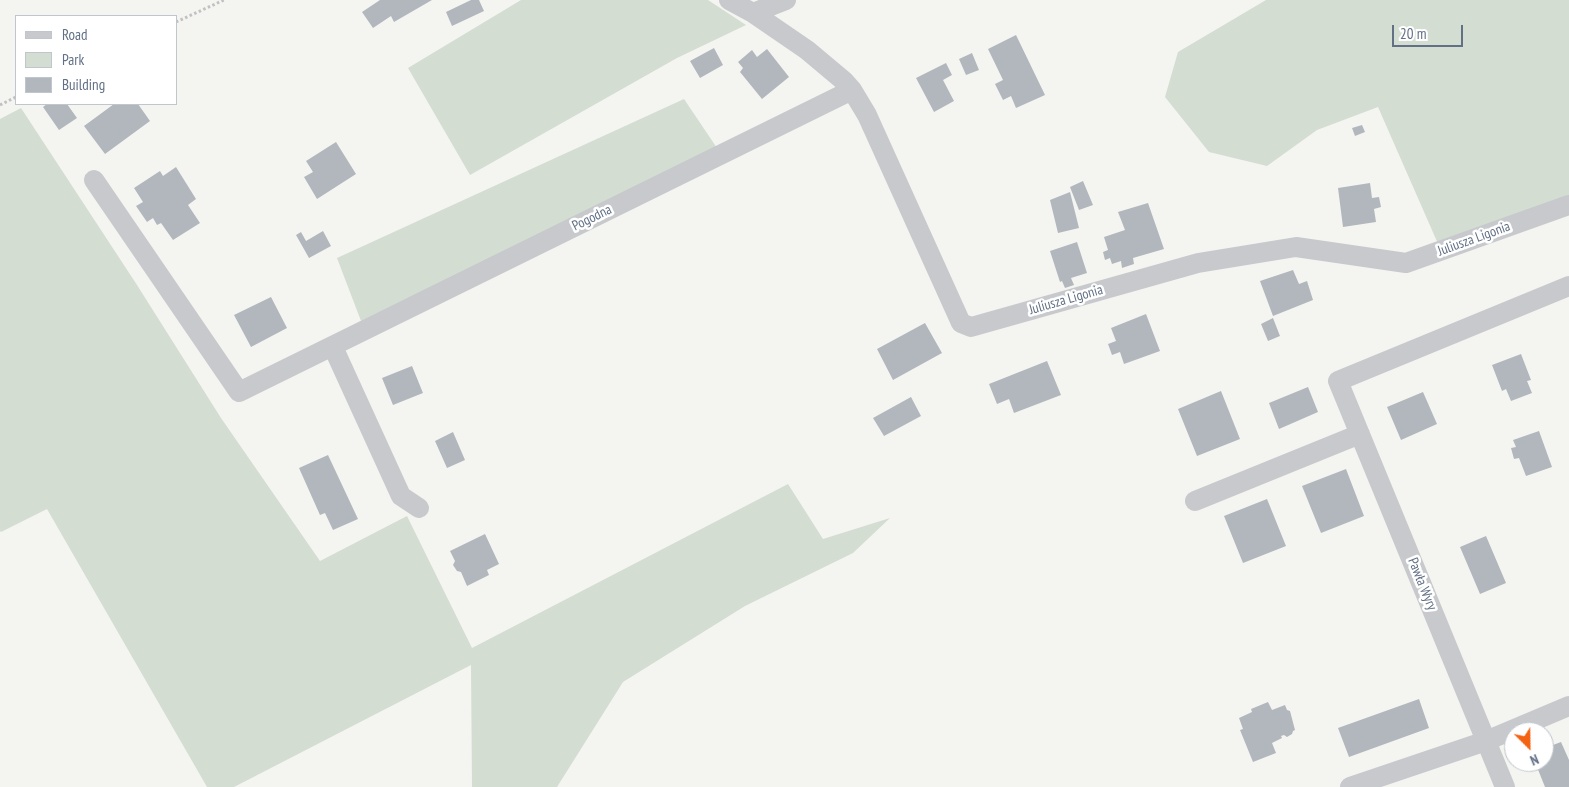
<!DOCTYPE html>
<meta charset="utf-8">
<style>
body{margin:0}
#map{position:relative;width:1569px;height:787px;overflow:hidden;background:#f4f5f0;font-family:"PT Sans Narrow",sans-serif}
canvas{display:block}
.legend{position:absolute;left:15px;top:15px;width:162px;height:90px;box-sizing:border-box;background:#fff;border:1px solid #c0c6ce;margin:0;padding:6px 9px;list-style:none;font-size:15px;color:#617085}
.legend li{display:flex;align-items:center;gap:10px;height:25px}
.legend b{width:25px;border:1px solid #c0c6ce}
.north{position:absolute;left:1504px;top:722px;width:50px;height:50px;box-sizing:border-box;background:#fff;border:1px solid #c0c6ce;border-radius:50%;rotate:157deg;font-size:14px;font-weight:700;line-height:20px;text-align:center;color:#617085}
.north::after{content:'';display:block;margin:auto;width:18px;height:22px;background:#f36312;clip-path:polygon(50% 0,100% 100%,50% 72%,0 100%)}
.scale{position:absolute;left:1392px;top:25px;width:71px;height:22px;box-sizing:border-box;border:2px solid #617085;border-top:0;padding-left:6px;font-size:15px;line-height:18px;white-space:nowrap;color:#617085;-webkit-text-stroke:4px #fff;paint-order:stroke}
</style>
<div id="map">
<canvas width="1569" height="787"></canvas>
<ul class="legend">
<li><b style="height:6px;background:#c7c9cd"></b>Road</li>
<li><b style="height:14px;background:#d4ddd1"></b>Park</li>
<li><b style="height:14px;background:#b1b7bd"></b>Building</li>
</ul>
<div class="north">N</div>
<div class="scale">20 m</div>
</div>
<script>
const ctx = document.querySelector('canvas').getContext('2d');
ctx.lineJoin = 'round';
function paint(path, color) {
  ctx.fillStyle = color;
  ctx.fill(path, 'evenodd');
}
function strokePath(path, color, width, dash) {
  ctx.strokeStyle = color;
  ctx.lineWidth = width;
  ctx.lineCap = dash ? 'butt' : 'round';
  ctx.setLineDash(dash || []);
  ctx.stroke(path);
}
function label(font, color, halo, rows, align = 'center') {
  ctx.font = font + ' "PT Sans Narrow",sans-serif';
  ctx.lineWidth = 5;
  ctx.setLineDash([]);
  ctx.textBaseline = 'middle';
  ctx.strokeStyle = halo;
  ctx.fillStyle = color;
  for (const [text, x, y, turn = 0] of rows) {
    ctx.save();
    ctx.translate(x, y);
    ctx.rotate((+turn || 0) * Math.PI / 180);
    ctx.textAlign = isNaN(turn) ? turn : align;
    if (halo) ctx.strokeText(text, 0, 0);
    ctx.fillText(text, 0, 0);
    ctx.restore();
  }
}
const green = new Path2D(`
 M521,0h187l38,25 -69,33 -207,117 -62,-107z
 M1266,0h303v198l-130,48 -61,-139 -61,23 -50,36 -58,-14 -44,-55 13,-45z
 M684,99l33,49 -356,173 -24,-63z
 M21,108l116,177 84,133 99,143 87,-45 65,132 316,-164 35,55 67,-21 -37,35 -108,53 -122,76 -66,105h-85l-1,-122 -237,122h-27l-160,-278 -46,23 -1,-1v-412z`);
const building = new Path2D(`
 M380,0h52l-38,22 -3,-6 -18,12 -11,-16z
 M471,0h8l5,11 -32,15 -6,-14z
 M1016,35l29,60 -29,13 -5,-12 -8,4 -8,-16 8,-4 -15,-31z
 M714,48l9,17 -23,13 -10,-17z
 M767,49l22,28 -27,22 -22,-27 3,-4 -5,-6 14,-12 5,7z
 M972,53l7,17 -13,5 -7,-16z
 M946,63l6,12 -9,5 11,21 -20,11 -18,-34z
 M47,104h20l10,14 -18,12 -16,-23z
 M114,104h24l12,17 -45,33 -21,-28z
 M1362,125l3,7 -10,4 -3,-8z
 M336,142l20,32 -39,25 -13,-22 9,-5 -7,-11z
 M176,167l20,32 -8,6 12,18 -27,17 -12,-17 -4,2 -4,-7 -6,4 -11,-16 7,-4 -9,-14 26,-17 3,5z
 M1083,181l10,24 -14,5 -9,-23z
 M1370,183l2,15 7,-1 2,10 -7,2 2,13 -33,5 -5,-39z
 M1070,192l9,36 -21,5 -8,-33z
 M1148,203l16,46 -31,9 1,6 -12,4 -1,-7 -9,3 -2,-6 -5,2 -2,-8 5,-2 -4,-13 21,-7 -7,-18z
 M323,231l8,15 -22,12 -13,-23 5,-3 5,9z
 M1077,242l10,31 -16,5 3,7 -9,3 -3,-7 -2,1 -10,-31z
 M1293,270l6,14 8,-3 6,19 -40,16 -13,-35z
 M271,297l16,31 -36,19 -17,-32z
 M1146,314l14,37 -36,13 -4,-12 -8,3 -4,-11 8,-3 -5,-13z
 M1273,318l7,18 -12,5 -7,-17z
 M925,323l17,30 -49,27 -16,-31z
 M1521,354l10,26 -4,1 5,12 -21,8 -5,-12 -4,2 -10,-26z
 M1047,361l14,34 -47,18 -5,-14 -12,5 -8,-20z
 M412,366l11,27 -30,12 -11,-27z
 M1308,387l10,25 -39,17 -10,-26z
 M1221,391l19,48 -43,17 -19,-47z
 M1423,392l14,32 -36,16 -14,-33z
 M911,397l10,19 -37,20 -11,-18z
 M1539,431l13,36 -26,9 -7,-18 -5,1 -3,-11 5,-1 -3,-7z
 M453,432l12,28 -18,8 -12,-27z
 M328,455l30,64 -25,11 -8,-17 -5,2 -21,-47z
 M1346,469l18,47 -43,17 -19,-47z
 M1267,499l19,47 -43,17 -19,-47z
 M485,534l14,30 -12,6 2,5 -22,11 -6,-14 -4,-1 -4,-6 2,-4 -5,-10z
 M1486,536l20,47 -26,11 -20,-47z
 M1419,699l10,29 -80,29 -11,-29z
 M1268,702l4,8 13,-5 2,5 3,1 5,19 -2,1 -1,3 -5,3 -3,-2 -3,1 1,2 -10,5 4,10 -23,9 -13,-32 3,-1 -4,-11 13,-6 -1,-3z
 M1561,742l8,18v27h-24l-10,-25h9v-17l4,-2 5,2z`);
const path = new Path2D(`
 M176,22l48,-22
 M0,105l16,-8`);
const minor = new Path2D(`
 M729,0l24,13 54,37 37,31 8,9 15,25 94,208 10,4 227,-64 98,-16 110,16 163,-58
 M753,13l33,-13
 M94,180l145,212 613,-302
 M333,347l68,149 18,12
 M1195,501l165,-67
 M1350,787l136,-46 83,-35
 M1505,787l-167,-406 231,-95`);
const streetNames = [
 ["Pogodna",592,218,-26],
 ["Juliusza Ligonia",1474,239,-20],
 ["Juliusza Ligonia",1066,300,-16],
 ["Pawła Wyry",1422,584,68]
];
paint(green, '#d4ddd1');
paint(building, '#b1b7bd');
strokePath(path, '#c0c1c3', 3, [2.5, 2.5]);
strokePath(minor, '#c7c9cd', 20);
label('14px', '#617085', '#fff', streetNames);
</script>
